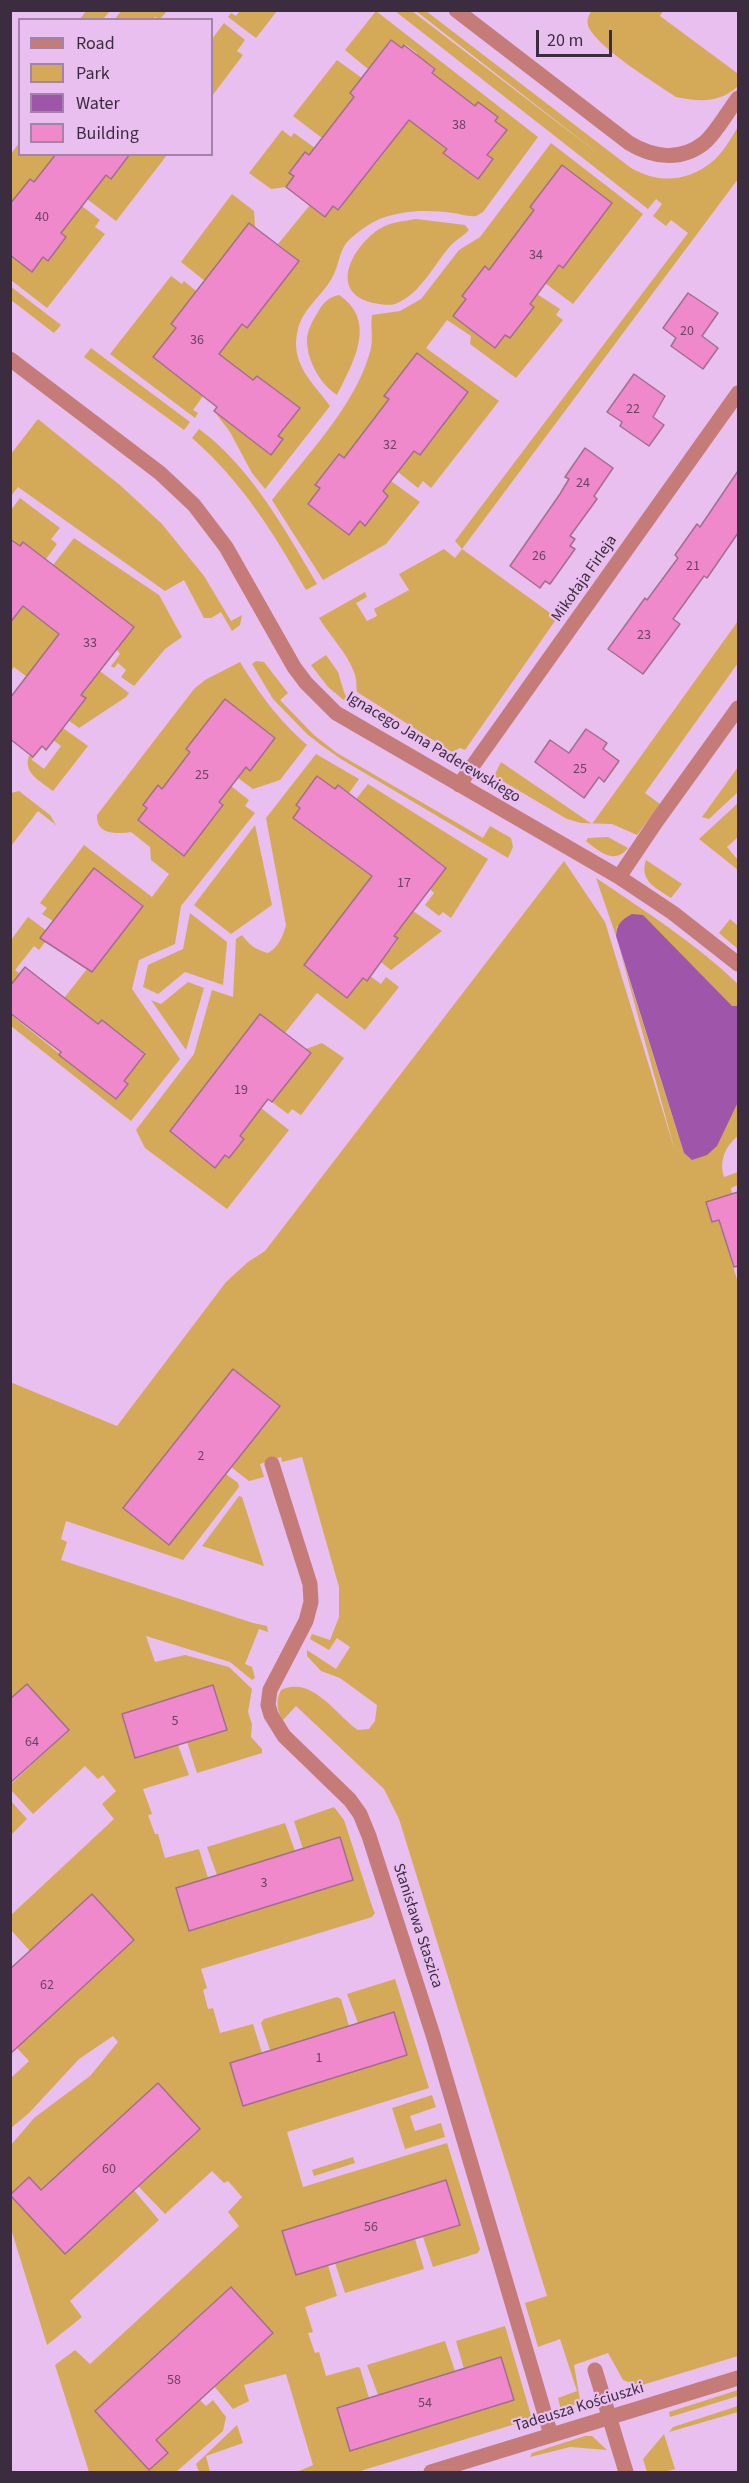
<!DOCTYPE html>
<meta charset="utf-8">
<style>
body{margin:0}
#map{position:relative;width:749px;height:2483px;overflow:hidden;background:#e8bfee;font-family:"Source Sans 3",sans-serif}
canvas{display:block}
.frame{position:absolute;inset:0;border:12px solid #3c2c3f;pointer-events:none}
.legend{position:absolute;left:18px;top:18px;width:195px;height:138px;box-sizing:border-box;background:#e8bfee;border:2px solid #a384a8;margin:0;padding:8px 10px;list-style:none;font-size:18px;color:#3c2c3f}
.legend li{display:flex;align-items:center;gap:12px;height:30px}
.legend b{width:30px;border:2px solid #a384a8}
.scale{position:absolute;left:536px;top:30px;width:76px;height:27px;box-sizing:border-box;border:3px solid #3c2c3f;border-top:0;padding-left:8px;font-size:18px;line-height:21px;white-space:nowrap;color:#3c2c3f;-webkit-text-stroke:4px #e8bfee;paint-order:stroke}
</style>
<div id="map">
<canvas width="749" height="2483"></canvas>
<div class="frame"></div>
<ul class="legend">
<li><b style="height:8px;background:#c57b78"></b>Road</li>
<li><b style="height:16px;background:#d4aa58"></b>Park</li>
<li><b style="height:16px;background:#9f56aa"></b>Water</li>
<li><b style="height:16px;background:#f089cb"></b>Building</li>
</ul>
<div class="scale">20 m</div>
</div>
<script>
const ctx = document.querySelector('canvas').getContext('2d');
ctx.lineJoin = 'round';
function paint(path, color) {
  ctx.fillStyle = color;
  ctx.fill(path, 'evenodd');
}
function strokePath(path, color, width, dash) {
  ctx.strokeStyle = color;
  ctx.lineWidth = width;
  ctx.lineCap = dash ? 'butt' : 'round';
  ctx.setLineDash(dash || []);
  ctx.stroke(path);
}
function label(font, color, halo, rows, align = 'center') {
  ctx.font = font + ' "Source Sans 3",sans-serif';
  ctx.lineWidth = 4.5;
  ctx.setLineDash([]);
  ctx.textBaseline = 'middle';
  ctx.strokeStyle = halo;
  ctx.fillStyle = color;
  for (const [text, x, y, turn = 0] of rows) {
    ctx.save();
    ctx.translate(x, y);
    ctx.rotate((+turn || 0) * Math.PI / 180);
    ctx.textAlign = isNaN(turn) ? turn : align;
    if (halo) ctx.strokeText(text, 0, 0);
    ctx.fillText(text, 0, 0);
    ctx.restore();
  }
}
const green = new Path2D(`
 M592,10l71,1 -3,5 77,57 1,-2v15c-18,17 -38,16 -62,11 -22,-15 -75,-47 -87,-69 -3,-6 -1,-12 3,-18z
 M86,11v-1l24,1 -7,8h-23z
 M121,11v-1l46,1 -7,8 -5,-2 -3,2h-37z
 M240,11v-1l37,1 -21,27 -28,-21 3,-4 5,3z
 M376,11l162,126 -55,75 -7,4c-8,1 -15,-2 -23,-3 -24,-3 -44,-3 -68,4 -13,4 -28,15 -38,25 -8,10 -8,23 -14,34 -13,25 -36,33 -37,67 0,27 20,43 34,63l-65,83 -13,-16 -22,-41 -16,-21 57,44 12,-15 -5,-5 21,-27 -42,-32 -4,5 -34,-27 23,-30 30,-28 27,-35 -21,-17 32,-39 15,12 8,-11 6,4 22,-29 6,-17 6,3 14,-18 -10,-8 22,-29 48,37 -3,5 33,25 16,-19 -6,-5 19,-24 -12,-10 -16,-19 -3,4 -43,-33 3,-5 -10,-7 -12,-2 4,-6 -12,-9 -3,4 -12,-8 -22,29 -23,-19z
 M395,11h17l193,148 -189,-148h10l205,157c28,16 57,14 82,-7 10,-8 18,-23 25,-34v52l-276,370 95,69 -92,132 -5,-2 -8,4 -95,-60c-1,-7 0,-13 -3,-20 -7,-19 -24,-36 -35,-54l46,-26 2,5 -11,6 11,18 10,-5 -3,-7 35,-19 -10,-16 45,-25 11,9 7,-9 -7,-8 233,-308 -17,-13 -5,6 -13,-10 9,-12 -6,-5 -8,10z
 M224,23l21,17 -8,11 6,4 -31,41v-57z
 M337,60l29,21 -8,1 -8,11 4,4 -32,41 -29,-22z
 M282,130l9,7 3,-4 21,15 -6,7 -4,-3 -16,20 5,4 -8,11 -15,2 -22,-16z
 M19,143l1,11 36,1 -22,27 -5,-3 -19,31 1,-56z
 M551,143l92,71 -70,90 -28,-21 14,-18 4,2 49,-64 -50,-38 -28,45 -45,60 -5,-3 -22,29 47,42 25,-31 -4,-3 7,-10 23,15 -4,6 7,5 -47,58 -46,-34 1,-8 -24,-16 -21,28 73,53 -68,87 -8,-7 -5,7 -20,-16 16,-21 6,3 47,-62 -50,-39 -32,43 4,3 -45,59 -6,-4 -23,30 5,4 -12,16 41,31 11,-14 5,4 23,-29 -5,-5 8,-10 29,21 -34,42 -63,36 -51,-80c34,-44 83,-94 98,-148 4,-13 0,-24 2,-37l28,-4 21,-12 38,-49 21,-13z
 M130,155h37l-51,66 -29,-22 19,-24 5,3z
 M232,194l22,17 1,16 -6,-4 -44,58 -24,-19z
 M82,206l18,14 -5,7 10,7 -58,74 -36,-28 -1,-25 22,17 11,-15 5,4 18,-23 -5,-5z
 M416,219l49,6 4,5c-5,6 -12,9 -18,15 -16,18 -31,50 -56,59 -7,2 -15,0 -22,-1 -47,-11 -19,-59 8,-75 10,-6 24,-7 35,-9z
 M171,276l11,8 2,-3 17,14 -30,29 5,4 -23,29 50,39 -10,14 5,3 -3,5 -85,-64z
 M10,286l51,39 -7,8 -43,-33z
 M339,295c39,26 14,68 -2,100 -17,-11 -31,-36 -30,-57 1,-9 6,-18 11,-26 5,-9 10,-15 21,-17z
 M91,348l99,74 -6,8 -100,-73z
 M38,419l83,67 41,38 42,52 27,45 11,-6 -2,10 -8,6 -11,-19 -10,6h-7l-20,-38 -19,11 -147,-104 -7,9v-42z
 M199,429c51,37 87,102 118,155l-11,6c-33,-58 -63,-107 -114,-152z
 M20,498l40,30 -9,11 6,5 -11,15 -22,-17 -4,4 -9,-7v-29z
 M74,538l85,57 23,42 -17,12 -31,37 -13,-9 5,-7 -8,-7 -4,5 -3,-2 9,-12 -56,-74 3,-4 -14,-11z
 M10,602l10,8 3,-4 41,32 -33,42 -17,-13 -3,4z
 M738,621v42l-93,130 15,11 -23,31 -25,-11 -31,-1 -14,-4 -73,-43 7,-14 91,62z
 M326,655l12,17 6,20 7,14 -23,-19 -17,-22z
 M256,661l8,1 24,31 -8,7 34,35 23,18 146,85 7,-12 21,12 2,9 -5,11 -167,-99 -20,-14 -14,-11 -34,-35 -21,-35z
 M240,662c21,34 37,56 67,83l-27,35 -27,9 -15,-11 8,-11 5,3 24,-32 -50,-38 -38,49 3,3 -28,37 -4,-3 -15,19 4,3 -9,12 46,36 14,-18 11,-23 5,3 9,-12 -4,-4 12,-16 18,14 -4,6 10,7 -74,93 -6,38 -36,16 -7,29 48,70 -49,62 -120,-95 -1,-12 106,85 12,-15 -4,-3 21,-28 -43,-32 -4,3 -34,-26 23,-29 5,3 51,-67 -49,-37 -41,53 -11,-7 5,-6 -7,-5 44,-58 68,52 17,-23 -18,-14 -1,-13 -19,-15c-14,2 -35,3 -34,-17l97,-126 11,-9z
 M100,671l29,22 -3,4 -47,31 -15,-11 12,-6 10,-12 -5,-4z
 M63,728l25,18 -35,45c-13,-10 -32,-19 -23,-37l3,3 -1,3 12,9 17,-23 -8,-6z
 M316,754l43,25 -10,14 -11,-8 -3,4 -18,-12 -21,27 4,4 -7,10 84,61 -49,54 -24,33 43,32 16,-20 7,-2 11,8 5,-7 13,10 -34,43 -48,-37 -32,40 -25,-19 -43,55 5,4 -11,14 -5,-3 -8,10 -10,23 -5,-4 -13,17 45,37 10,-12 4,3 15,-19 -4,-3 21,-28 28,22 -62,79 -82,-61 -9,-18 58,-76 18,-64 21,7 3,-58 6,-4c7,10 14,15 26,18 10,-5 15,-17 18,-28l-20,-107z
 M738,767v25l-29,27 -7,-2z
 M368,784l120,75 -37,59 -8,-6 -4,4 -14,-11 9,-12 -4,-4 16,-22 -38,-28 -30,-17 3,-4 -13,-10 -3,4 -12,-9z
 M19,791l31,24 6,10 -18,-14 -27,35v-53z
 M738,803v34l-11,10 11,13v10l-39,-31z
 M255,825l17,80 -41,29 -37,-29z
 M608,837l20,11c-14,17 -28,4 -42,-7l2,-3z
 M646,860l36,24 -11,14c-15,-10 -32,-17 -25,-38z
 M564,861l41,61 70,229 -56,-204 65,206 54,-51v34c-13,10 -19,25 -14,41l14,-5v13l-7,3 1,6 -26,9 6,19 7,-2 19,63v1073l-99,30 -16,-6 -15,-27 -34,12 6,35 -11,9 -8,1 -3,-12 19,-7 -17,-52 -22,8 -13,-44 22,-7 -148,-477 -15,-30 -88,-83 -13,14c-7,-10 -7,-20 -2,-30 31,-15 54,24 77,40l11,-1 6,-8 2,-16 -37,-27 -19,-7 -14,-15v-6l29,19 14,-22 -13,-9 -8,12 -19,-11 2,-5 18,6 9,-23v-30l-37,-130 -20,5 -1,-5 -21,7 4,13 -15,4 -18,-14 49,-61 -47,-37 -110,138 21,18 82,-51 12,9 1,4 -56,73 -117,-39 -5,18 6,3 -6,18 192,63 14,3 1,6 -9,-3 -14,35 7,3 3,11 -3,2 -22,-18 -84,-26 9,26 30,-7 44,12 23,22 -4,23 4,12 -1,13 11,12v4l-65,20 -10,-31 40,-13 -14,-44 -91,29 13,44 43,-13 11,30 -46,14 9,25 -4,1 7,19h3l7,24 34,-9 9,29 -32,10 13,43 164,-51 -50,-31 -9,-28 40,-14 10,13 29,89 2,4 -3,4 -171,52 6,19 -4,2 5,19 5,-1 7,25 33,-9 9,29 -32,10 13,42 164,-50 -13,-43 -36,11 -11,-29 48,-15 34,109 -142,44 16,55 144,-44 33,106 -2,4 -45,14 -10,-30 37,-12 -178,6 14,44 32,-10 9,31 -32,11 8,25 -5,1 7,20 4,-1 7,24 32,-9 2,1 9,30 -32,10 13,43 164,-51 -13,-42 -37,11 -8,-28 49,-15 27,93 -175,53h-60l16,-7 -27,-91 -42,11 5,16 -16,8 -19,-23 58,-53 -42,-46 -135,124 54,59 18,-17 -11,-13 44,-40 6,6 7,-6 13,17 -3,14 -47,41h-87l-34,-107 20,-15 15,14 149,-138 -11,-14 14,-15 -14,-16 -4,2 -12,-12 -47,43 -27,-28 -97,4 -30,5v-50l23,-27 56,-42 28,-34 -5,-6 -34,23 -50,54 -18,15v-50l18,-17 -12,-13 116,-108 -103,11 -19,-21v-15l103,-96 -12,-15 14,-13 -13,-16 -5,4 -13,-13 -52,48 -22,-24v-6l58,-54 -58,-31 -1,-317 107,44 109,-144 22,-20 17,-11z
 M596,878c49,33 99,65 142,106v22h-6l-115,-80 -1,10z
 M413,911l29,20 -51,39 -14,-11 9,-11 4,3 8,-11 -4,-4z
 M190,913l37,29 -4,43 -38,-13 -27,22 -15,-7 5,-22 35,-16z
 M28,917l23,17 -12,16 -5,-4 -19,24 5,4 -9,12v-46z
 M730,919l8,7v23l-19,-16z
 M188,982l16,6 -18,62 -35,-50 10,4z
 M322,1043l22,15 -43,57 -9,-6 -4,5 -16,-12 38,-49 -4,-4z
 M239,1496l3,1 22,69 -62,-20z
 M10,1800l17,19 -16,16h-1z
 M285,1823l10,28 -78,24 -10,-28z
 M337,1997l4,2 8,27 -79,24 -9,-27 3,-4z
 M432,2095l4,12 -26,9 5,15 26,-8 4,14 -40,12 -13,-41z
 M353,2157l2,6 -41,13 -2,-6z
 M132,2188l27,32 -89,81 12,16 -35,28 -36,-116v-34z
 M415,2239l9,30 -79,24 -10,-30z
 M445,2341l10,30 -77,24 -11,-30z
 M738,2390v6l-68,21 -1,-5z
 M738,2406v6l-69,20 4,-5z
 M237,2425l6,18 -37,13 4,16h-11l-3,-8z
 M664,2434l11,35 -11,3h-17l-4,-13z
 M585,2436h7l15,14 -37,-3 -40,10 2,-4z`);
const water = new Path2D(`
 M632,914l11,1 89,91h6v96l-21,44 -10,9 -15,5 -8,-7 -68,-217c1,-12 5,-16 16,-22z`);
const building = new Path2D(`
 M391,40l11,8 2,-3 31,24 -3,4 43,33 3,-4 20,15 -3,4 12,9 -20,25 6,4 -15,20 -35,-26 4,-4 -38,-29 -71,90 -5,-4 -8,11 -39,-30 8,-11 -5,-3 16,-21 4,3 45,-58 -4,-4z
 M56,154h74l-19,25 -5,-4 -45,58 5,4 -18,24 -5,-4 -11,15 -22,-17v-51l20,-25 4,3z
 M562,165l50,38 -49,65 -4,-3 -29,39 4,3 -24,31 -5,-3 -10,13 -42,-32 13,-17 -4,-3 23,-30 4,4 45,-60 -4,-3z
 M249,223l50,38 -52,67 -5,-4 -23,30 34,26 4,-4 43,32 -22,28 5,3 -12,16 -57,-44 3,-4 -64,-50 23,-29 -5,-4z
 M688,293l30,20 -16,23 16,12 -15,21 -32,-23 5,-8 -13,-10z
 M417,353l51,39 -48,63 -6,-4 -31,40 5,5 -23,30 -5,-5 -11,14 -41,-31 12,-16 -5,-3 24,-31 5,4 45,-59 -5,-3z
 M634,374l31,22 -12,21 11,8 -15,21 -29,-20 2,-4 -15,-10z
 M585,448l28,20 -19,28 3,3 -27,37 5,3 -5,7 5,3 -25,35 -5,-3 -5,7 -30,-22 50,-72 9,-15 -4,-2z
 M738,471v62l-31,45 -3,-2 -31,43 7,5 -37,50 -35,-25 37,-51 2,2 31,-42 -3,-3 22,-31 3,3z
 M10,539l10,7 3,-4 111,85 -53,68 5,3 -40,52 -4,-4 -9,11 -23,-18v-41l49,-64 -36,-28 -13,17z
 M225,699l50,39 -25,33 -4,-4 -27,35 4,3 -39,51 -46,-36 9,-12 -4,-3 15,-20 4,4 28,-37 -4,-3z
 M586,729l21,14 -4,6 16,12 -15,21 -5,-5 -15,21 -49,-36 15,-22 19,13z
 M317,776l18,13 3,-4 108,83 -52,68 4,2 -31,43 -4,-3 -16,20 -43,-33 68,-89 -79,-58 7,-10 -4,-3z
 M94,868l49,38 -51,66 -52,-34z
 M25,967l73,57 4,-4 43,34 -21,27 4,3 -12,15 -57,-44 2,-3 -51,-39v-27z
 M260,1014l51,39 -39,49 -4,-3 -28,37 4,3 -15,19 -4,-3 -10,13 -45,-37z
 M738,1192v74l-4,1 -15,-47 -7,2 -6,-20z
 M233,1369l47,37 -111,139 -46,-37z
 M27,1684l42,46 -59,53v-84z
 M213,1685l14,45 -92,28 -13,-44z
 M340,1837l13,43 -164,51 -13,-43z
 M92,1894l42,46 -124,114v-85z
 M394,2012l13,43 -164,51 -13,-43z
 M158,2083l42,46 -135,125 -55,-59 19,-18 12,13z
 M446,2180l14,45 -164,50 -14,-44z
 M231,2287l42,46 -117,107 12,13 -19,17 -54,-59z
 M501,2357l13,43 -164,51 -13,-43z`);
const minor = new Path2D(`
 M456,10l173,133c23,14 51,19 75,0 12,-10 24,-32 34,-45
 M10,359l150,114 34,32 32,42 68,120 12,16 30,30 283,164 54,36 65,51
 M459,785l279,-392
 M619,877l37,-55 82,-114
 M272,1464l38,120 1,18 -5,19 -36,69 -2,15 3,10 13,21 66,64 10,14 9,22 64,199 118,400
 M595,2370l31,102
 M431,2472l307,-94`);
const numberNames = [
 ["38",459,126],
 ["40",42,218],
 ["34",536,256],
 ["20",687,332],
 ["36",197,341],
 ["22",633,410],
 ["32",390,446],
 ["24",583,484],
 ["26",539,557],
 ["21",693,567],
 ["23",644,636],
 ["33",90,644],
 ["25",580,770],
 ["25",202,776],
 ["17",404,884],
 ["19",241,1091],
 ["2",201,1457],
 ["5",175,1722],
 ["64",32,1743],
 ["3",264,1884],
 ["62",47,1986],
 ["1",319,2059],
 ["60",109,2170],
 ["56",371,2228],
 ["58",174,2381],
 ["54",425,2404]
];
const streetNames = [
 ["Mikołaja Firleja",585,579,-55],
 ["Ignacego Jana Paderewskiego",433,748,31],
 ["Stanisława Staszica",417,1926,72],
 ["Tadeusza Kościuszki",579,2408,-17]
];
paint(green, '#d4aa58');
paint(water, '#9f56aa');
paint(building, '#f089cb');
strokePath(building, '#a16e8d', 1.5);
strokePath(minor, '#c57b78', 15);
label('14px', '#694362', null, numberNames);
label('16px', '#3c2c3f', '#e8bfee', streetNames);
</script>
